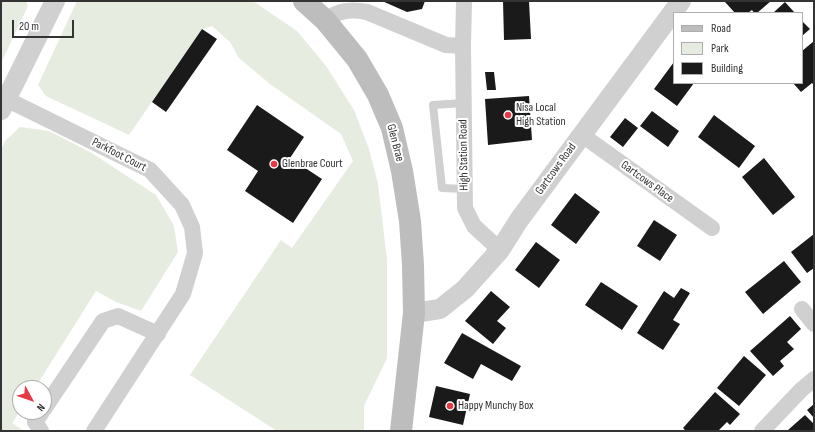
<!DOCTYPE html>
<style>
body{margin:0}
#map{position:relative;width:815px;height:432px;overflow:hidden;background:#fff;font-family:"Sofia Sans Condensed",sans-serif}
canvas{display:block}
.frame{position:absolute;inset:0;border:2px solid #333;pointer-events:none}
.legend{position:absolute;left:673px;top:12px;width:130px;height:72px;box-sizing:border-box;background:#fff;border:1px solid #adadad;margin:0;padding:5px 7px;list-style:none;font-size:12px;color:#333}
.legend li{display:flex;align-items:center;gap:8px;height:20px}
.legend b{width:20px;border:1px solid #adadad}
.north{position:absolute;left:12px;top:380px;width:40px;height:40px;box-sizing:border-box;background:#fff;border:1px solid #adadad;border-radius:50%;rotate:130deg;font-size:11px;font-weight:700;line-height:16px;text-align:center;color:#333}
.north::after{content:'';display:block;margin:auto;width:14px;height:18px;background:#e63946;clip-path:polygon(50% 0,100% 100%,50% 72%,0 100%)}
.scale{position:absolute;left:12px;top:20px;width:62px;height:18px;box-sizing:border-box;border:2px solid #333;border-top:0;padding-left:5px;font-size:12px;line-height:14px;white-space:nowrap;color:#333;-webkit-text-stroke:3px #fff;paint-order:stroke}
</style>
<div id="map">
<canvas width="815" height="432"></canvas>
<div class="frame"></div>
<ul class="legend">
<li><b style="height:5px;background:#bdbdbd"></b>Road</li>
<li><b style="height:11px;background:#e6ecdf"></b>Park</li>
<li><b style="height:11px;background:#1a1a1a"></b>Building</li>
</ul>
<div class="north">N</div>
<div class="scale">20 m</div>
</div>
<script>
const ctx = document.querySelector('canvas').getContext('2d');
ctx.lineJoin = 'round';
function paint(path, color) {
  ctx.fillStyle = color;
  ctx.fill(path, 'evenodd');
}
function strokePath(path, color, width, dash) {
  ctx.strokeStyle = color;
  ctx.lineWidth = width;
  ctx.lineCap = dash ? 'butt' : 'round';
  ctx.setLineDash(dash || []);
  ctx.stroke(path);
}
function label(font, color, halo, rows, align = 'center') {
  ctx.font = font + ' "Sofia Sans Condensed",sans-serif';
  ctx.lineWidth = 4;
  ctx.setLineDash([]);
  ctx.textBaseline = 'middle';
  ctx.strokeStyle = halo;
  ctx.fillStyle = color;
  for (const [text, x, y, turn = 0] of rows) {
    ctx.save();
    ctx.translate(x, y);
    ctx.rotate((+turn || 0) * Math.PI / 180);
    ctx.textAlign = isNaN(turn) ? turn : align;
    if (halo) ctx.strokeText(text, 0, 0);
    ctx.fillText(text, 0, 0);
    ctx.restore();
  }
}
const green = new Path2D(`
 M1,1h25l2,5 -27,57z
 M77,1h176l44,30 29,35 28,44 15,39 9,35 9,76v98l-23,48v25h-87l-87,-56 91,-135 11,8 61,-87 -12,-27 -71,-50 -31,-26 -9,-16 -18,-16 -10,3 -73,106 -83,-39 -8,-11z
 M20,127l29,4 41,21 66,43 18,31 4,26 -37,59 -25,-9 -20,-11 -61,97h-15v23l-8,12 12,8h-23v-281l4,-9z`);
const building = new Path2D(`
 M382,1h43l-3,8 -15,3z
 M503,1h26l2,38 -27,1z
 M726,1h45l-14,12h-3l-2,-3 -4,3h-13l-10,-11z
 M785,2l10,11h-22z
 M802,21l8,8 -8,7z
 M202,29l15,10 -51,73 -14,-10z
 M814,41v44l-2,-2 -11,9 -8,-9h9v-32z
 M674,62v21h20l-17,23 -23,-17z
 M485,72h9l2,18h-9z
 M529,96l3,44 -44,5 -3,-46z
 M257,105l47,32 -14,21 32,21 -29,44 -48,-32 13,-20 -31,-21z
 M652,111l27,20 -11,16 -28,-21z
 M714,115l41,31 -16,22 -41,-31z
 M625,118l13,10 -15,19 -13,-10z
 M764,158l31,39 -22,18 -31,-38z
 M575,193l25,19 -24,32 -25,-19z
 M654,220l23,15 -17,26 -23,-15z
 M814,234v34l-7,5 -16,-21z
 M536,242l24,18 -21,28 -24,-18z
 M784,261l17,21 -38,32 -18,-22z
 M601,282l37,24 -16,24 -37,-25z
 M681,288l9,5 -17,27 7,4 -17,26 -26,-17 27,-42 10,7z
 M491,291l19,16 -13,14 9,7 -13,16 -28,-23z
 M790,316l11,13 -14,13 7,7 -14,12 4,5 -11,10 -23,-25z
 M462,333l59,33 -9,15 -31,-17 -8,15 -29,-16z
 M744,356l22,19 -27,31 -22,-18z
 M436,386l34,8 -7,31 -34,-8z
 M715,392l25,22 -10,11 -3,-3 -9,9h-32l-3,-3z
 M814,404v14l-7,-8z
 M805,415l9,9v7h-25l-1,-1z`);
const service = new Path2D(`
 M464,103l-31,2 9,83 23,1`);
const minor = new Path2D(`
 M464,1l-1,45 2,162 9,18 26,24
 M325,20c15,-10 25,-11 42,-8l79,33 17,1
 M6,99l144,71 32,35 10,22 3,26 -12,41 -89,137
 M582,135l130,93
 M802,309l12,15
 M44,409l59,-88 15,-5 40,18
 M41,431l-6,-9 7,-10
 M762,431l39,-41 13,-11`);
const tertiary = new Path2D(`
 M1,110l54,-109
 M414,313l26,-4 25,-20 35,-39 19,-30 162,-219`);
const secondary = new Path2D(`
 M304,1l21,19 32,39 21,36 14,33 10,43 8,50 3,44 1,48 -13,118`);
const markers = [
 [508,115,4,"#e63946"],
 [274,164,4,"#e63946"],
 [450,406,4,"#e63946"]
];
const poiNames = [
 ["Nisa Local",516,108],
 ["High Station",516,122],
 ["Glenbrae Court",282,164],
 ["Happy Munchy Box",458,406]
];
const streetNames = [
 ["Glen Brae",395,143,75],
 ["Parkfoot Court",119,155,27],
 ["High Station Road",464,155,-91],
 ["Gartcows Road",556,169,-54],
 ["Gartcows Place",647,182,36]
];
paint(green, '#e6ecdf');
paint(building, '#1a1a1a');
strokePath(service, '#d0d0d0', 8);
strokePath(minor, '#d0d0d0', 16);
strokePath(tertiary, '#d0d0d0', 20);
strokePath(secondary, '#bdbdbd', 22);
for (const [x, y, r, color] of markers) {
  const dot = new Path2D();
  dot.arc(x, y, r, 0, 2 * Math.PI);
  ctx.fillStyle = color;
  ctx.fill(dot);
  strokePath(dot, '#fff', 1.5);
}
label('12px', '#333', '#fff', poiNames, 'left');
label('12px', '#333', '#fff', streetNames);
</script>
